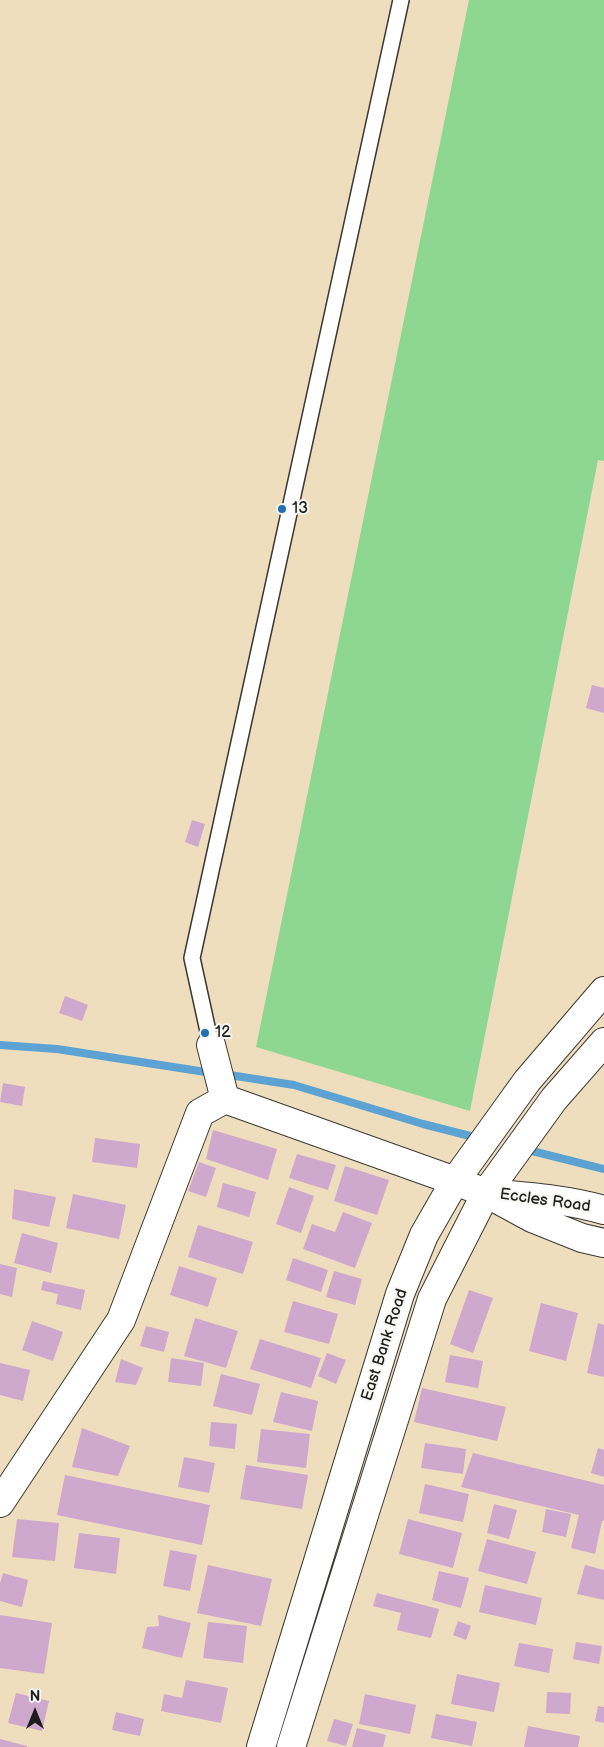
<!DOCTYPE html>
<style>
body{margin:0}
#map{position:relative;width:604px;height:1747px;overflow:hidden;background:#efdebd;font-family:"Balsamiq Sans",sans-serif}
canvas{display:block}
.north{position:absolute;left:10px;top:1687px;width:50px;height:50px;-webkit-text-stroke:4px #f6f6f2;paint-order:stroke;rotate:0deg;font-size:14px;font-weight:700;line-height:20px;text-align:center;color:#1c1c1c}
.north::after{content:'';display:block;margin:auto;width:18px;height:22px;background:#1c1c1c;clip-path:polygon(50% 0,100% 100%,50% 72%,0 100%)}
</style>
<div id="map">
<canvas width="604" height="1747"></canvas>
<div class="north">N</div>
</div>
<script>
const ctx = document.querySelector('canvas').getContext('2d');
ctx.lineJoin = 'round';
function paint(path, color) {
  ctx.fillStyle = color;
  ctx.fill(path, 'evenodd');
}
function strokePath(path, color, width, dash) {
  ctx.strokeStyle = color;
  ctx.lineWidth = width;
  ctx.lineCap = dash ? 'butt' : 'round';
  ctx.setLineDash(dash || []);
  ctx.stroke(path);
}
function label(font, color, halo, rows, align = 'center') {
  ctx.font = font + ' "Balsamiq Sans",sans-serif';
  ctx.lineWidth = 4;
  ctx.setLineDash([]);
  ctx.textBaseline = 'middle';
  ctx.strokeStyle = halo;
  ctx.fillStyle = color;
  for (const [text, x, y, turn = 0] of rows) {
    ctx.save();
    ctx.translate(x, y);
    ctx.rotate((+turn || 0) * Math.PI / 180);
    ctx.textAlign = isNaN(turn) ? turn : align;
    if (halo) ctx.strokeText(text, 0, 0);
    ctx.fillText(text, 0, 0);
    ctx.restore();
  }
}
const green = new Path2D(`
 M469,0h135v461l-6,-1 -128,651 -214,-64z`);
const stream = new Path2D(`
 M0,1045l57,4 155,24
 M223,1074l71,11 129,39 55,14
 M524,1149l80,20`);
const building = new Path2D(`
 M592,685l12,3v25l-18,-5z
 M192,820l13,4 -7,23 -13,-5z
 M65,996l23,9 -6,16 -23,-8z
 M3,1083l22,4 -3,19 -22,-4z
 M213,1130l64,19 -9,31 -62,-21z
 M95,1138l45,6 -3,24 -45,-6z
 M297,1154l39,11 -8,25 -39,-12z
 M199,1162l17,6 -10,29 -18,-6z
 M345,1166l44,14 -12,35 -43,-14z
 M223,1183l33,9 -7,25 -32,-10z
 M289,1187l25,9 -13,37 -25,-9z
 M14,1189l42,8 -7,30 -37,-8z
 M73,1194l53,11 -7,34 -53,-11z
 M343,1212l29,11 -17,45 -52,-19 9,-25 23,8z
 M198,1225l55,17 -10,32 -55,-17z
 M22,1233l36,10 -7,30 -37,-10z
 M293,1258l35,12 -7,22 -35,-12z
 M0,1264l17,4 -5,29 -12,-3z
 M179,1266l38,12 -9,29 -38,-12z
 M334,1271l28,8 -7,26 -29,-8z
 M43,1281l42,9 -4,20 -25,-6 2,-10 -17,-4z
 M469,1290l24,8 -20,55 -23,-9z
 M293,1301l45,13 -9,30 -45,-12z
 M541,1303l37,10 -12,48 -37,-10z
 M195,1318l43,13 -12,37 -42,-12z
 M32,1321l31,11 -10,29 -31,-11z
 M598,1323l6,2v52l-17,-4z
 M146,1326l23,6 -5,20 -24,-6z
 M260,1339l61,19 -10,30 -61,-19z
 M327,1353l19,7 -10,24 -18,-8z
 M450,1355l33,6 -5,27 -33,-6z
 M171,1358l33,5 -3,23 -33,-4z
 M121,1359l22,9 -7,17 -21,-3z
 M0,1363l30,7 -7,31 -23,-6z
 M221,1374l39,10 -8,31 -39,-9z
 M422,1388l84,19 -9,34 -83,-19z
 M281,1392l37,9 -6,30 -39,-9z
 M211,1422l26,2 -2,25 -26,-3z
 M82,1428l48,18 -12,30 -46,-9z
 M261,1429l49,5 -4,34 -49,-6z
 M425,1443l41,6 -3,25 -42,-6z
 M598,1448l6,2v27l-13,-4z
 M473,1453l131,32v36h-2l-7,33 -24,-6 8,-33 -118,-28z
 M184,1457l31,6 -6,30 -31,-6z
 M246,1465l62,10 -6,34 -62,-10z
 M65,1475l145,30 -8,40 -145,-30z
 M425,1484l44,10 -6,28 -44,-9z
 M494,1504l23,6 -8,29 -22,-6z
 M546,1509l25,5 -5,23 -24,-5z
 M17,1519l42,4 -4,38 -43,-4z
 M408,1519l54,14 -9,35 -54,-14z
 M79,1533l41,5 -4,36 -42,-6z
 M487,1539l49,13 -9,32 -49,-13z
 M170,1550l27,5 -7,36 -27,-5z
 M208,1565l64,14 -11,47 -64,-13z
 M585,1565l19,5v30l-27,-6z
 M439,1571l30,7 -8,30 -29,-8z
 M3,1573l25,7 -6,27 -22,-6v-18z
 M485,1585l57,13 -6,27 -57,-13z
 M377,1593l62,16 -8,29 -34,-8 4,-17 -28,-7z
 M0,1615l52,8 -8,51 -44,-6z
 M158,1615l33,8 -9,35 -40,-10 5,-21 12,-1z
 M458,1621l13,5 -5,14 -13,-5z
 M208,1622l39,4 -4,37 -40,-5z
 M576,1642l26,4 -3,18 -26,-5z
 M519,1643l34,6 -4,24 -35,-7z
 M457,1674l43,9 -6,29 -43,-8z
 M186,1680l42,8 -7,35 -60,-12 3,-17 18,4z
 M547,1692l24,1 -1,21 -24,-1z
 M16,1693l33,8 -7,30 -34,-8z
 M365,1694l51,11 -6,29 -51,-10z
 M598,1706l6,1v16l-9,-2z
 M116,1712l28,7 -4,17 -28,-6z
 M436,1714l41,8 -5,24 -41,-8z
 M334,1719l19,5 -7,22 -19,-5z
 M528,1726l52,10 -2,11h-54z
 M357,1728l29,7 -3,12h-31z
 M0,1739l27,7v1h-27z`);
const service = new Path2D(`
 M211,1045l-19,-87 209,-958`);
const minor = new Path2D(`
 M211,1045l14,54
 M0,1503l121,-183 79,-207 25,-14 230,82`);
const tertiary = new Path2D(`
 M455,1181l31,12 46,25 50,20 22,5
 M498,1194c35,3 72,6 106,16`);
const primary = new Path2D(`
 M261,1747l139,-453 24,-59 31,-54 72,-100 77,-90
 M291,1747l141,-448 54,-106 68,-94 50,-57`);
const markers = [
 [282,509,5,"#1f6fb2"],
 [205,1033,5,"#1f6fb2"]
];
const poiNames = [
 ["13",292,509],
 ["12",215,1033]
];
const streetNames = [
 ["Eccles Road",545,1201,8],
 ["East Bank Road",385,1345,-72]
];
paint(green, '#8ed792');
strokePath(stream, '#5ca2d2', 8);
paint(building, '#cfa8cd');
strokePath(service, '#3c3934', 18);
strokePath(minor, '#3c3934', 30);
strokePath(tertiary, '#3c3934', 30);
strokePath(primary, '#3c3934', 30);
strokePath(service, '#fff', 15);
strokePath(minor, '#fff', 28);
strokePath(tertiary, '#fff', 28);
strokePath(primary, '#fff', 28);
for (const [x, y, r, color] of markers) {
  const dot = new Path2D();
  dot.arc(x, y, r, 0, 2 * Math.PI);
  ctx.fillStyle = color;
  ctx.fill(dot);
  strokePath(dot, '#f6f6f2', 2);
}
label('16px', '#1c1c1c', '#f6f6f2', poiNames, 'left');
label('16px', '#1c1c1c', '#f6f6f2', streetNames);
</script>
